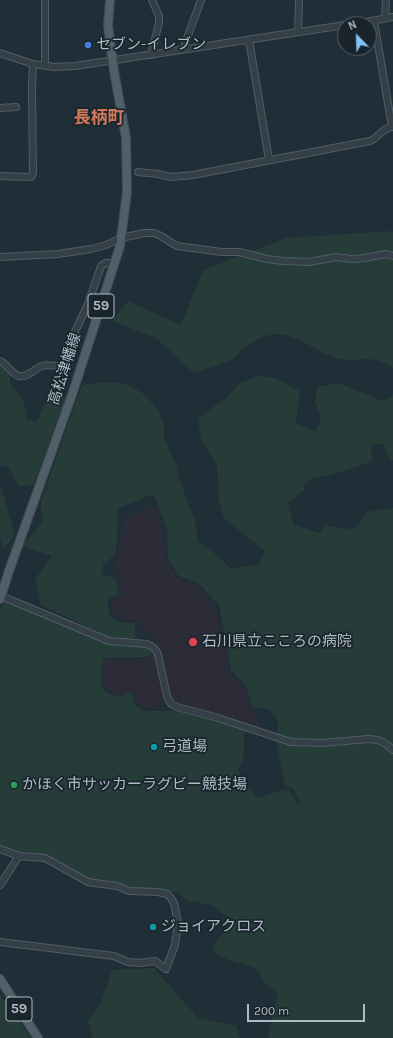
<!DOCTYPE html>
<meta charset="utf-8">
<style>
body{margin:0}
#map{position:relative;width:393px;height:1038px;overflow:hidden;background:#202e37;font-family:Karla,sans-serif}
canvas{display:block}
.north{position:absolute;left:337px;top:16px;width:40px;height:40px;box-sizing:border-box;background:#19242c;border:1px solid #556069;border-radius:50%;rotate:337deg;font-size:11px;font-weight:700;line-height:16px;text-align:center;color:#aebbc5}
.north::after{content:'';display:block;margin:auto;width:14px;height:18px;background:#81c3f7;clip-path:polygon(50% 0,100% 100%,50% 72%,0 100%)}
.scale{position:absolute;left:247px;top:1004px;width:118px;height:18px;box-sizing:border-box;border:2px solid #aebbc5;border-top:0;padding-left:5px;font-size:12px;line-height:14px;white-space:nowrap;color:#aebbc5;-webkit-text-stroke:3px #19242c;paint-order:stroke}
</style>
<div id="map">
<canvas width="393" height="1038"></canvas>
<div class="north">N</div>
<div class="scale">200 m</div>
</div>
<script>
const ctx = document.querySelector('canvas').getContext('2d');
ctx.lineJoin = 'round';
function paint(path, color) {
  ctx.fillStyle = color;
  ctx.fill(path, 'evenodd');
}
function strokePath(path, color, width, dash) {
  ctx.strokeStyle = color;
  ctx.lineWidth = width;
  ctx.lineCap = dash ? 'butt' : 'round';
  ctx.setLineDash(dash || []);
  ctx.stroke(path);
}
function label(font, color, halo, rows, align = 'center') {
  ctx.font = font + ' Karla,"Noto Sans JP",sans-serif';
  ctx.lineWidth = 3.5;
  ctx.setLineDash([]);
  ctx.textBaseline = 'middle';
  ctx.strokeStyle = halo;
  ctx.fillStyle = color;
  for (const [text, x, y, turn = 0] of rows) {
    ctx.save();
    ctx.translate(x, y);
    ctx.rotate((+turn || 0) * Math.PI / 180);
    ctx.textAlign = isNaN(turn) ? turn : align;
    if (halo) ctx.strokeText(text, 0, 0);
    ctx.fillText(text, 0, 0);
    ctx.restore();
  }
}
const medical = new Path2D(`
 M152,506l7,11 6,25v17l13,20 17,5 21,23 8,40 3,7 2,19 16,15 6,20 6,6 3,12 -79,-22 -6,-3 -31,8 -8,-7 -2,-11 -16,4 -11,-6 -5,-11 -1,-14 2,-6 24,2 23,-2 10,-11 -23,-26 -16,-1 -6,-5 -5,-12 12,-12 -7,-29 10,-43z`);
const green = new Path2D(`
 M389,231l4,1v136c-22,-15 -31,-5 -53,-9 -20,-5 -38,-22 -59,-25 -13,-1 -29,7 -39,16 -2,2 -5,6 -8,8 -7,5 -31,11 -40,15l-38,-35 -44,-17 16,-20 53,24 22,-55 83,-32z
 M0,363l9,8 2,15c13,11 14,18 16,34l9,2 10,-20 8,-7 2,-8 6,3 3,8 -31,86 -15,3 -12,-22 -7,2z
 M257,376l18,2 25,13 -4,32 19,8 6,-12 -6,-18 2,-14 21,-4 45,18 10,-6v65h-3l-4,-10 -4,-6h-8l-3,2 1,16 -45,14 -11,2 -11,4 -1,8 -16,13 6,22 25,8 6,-7 27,3 6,-4 9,-13 26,-4v530h-125l4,-22 6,-22 -12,-10 -8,-13 -6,-4 -26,-8 -13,-8 1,-7 13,-16 3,-8 -14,-12 -7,-4h-8l-5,-3 -6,2 -13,-11 -60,-6h-21l1,-5 -10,-2 -41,-22 -23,-2 -23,-7v-237l1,-4 6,-6 90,38 26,7 23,1 8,5 -8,5 -43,1 -2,9 1,21 5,5 11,4 13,-5 4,14 9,5h35l70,19v2l-6,2c2,13 3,24 -5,35l5,13 4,7 2,-1 7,9c14,0 21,-9 34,-6l9,16v-8l-5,-10 -9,-4 -8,-38 1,-26 -10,-12 -16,-2 -6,-21 -15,-16 -12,-65 -21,-22 -20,-7 -10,-18 -1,-29 -14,-35 -35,15 -2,45 -13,11 -1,10 13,3 4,16 -11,6 1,16 12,6 14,1v15l-10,2 -12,-1 -72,-34 -6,-26 17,-23 -30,-10 20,-24 -1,-21 41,-116 27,-3 19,3 16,9 14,16 6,15v13l13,29 1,8 17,46 3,21 14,9 19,17 27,-3 8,-13 -42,-34 -5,-16 -2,-36 -16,-26 -3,-22 27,-19 15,-16z
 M0,483l15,52 -11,14 -4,-13z
 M154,968l44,50 38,8 4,12h-148l-4,-17 13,-19 11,-32z
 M0,994l31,44h-31z`);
const minor = new Path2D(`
 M45,0v65
 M385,18l1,-18
 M374,21l18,106
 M355,24l38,-7
 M298,32l1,-32
 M249,40l20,120
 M184,49l2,-8 15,-41
 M0,53l33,11 22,3 20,-1 270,-41
 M151,55l8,-32v-7l-7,-16
 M0,108l16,-1
 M138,172l20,2 13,3 22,-2 177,-34c8,-3 13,-14 23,-14
 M0,176l31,1 2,-4 -1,-85 1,-24
 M0,257l58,-3 33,-5 15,-4 15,-7 23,-5h10l7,3 16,10 45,6h17l28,7 16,2 26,1 27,-5 16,2 12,-1 22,-4 7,2
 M0,361c8,3 12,14 19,15 9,2 16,-8 23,-10 6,-2 16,0 22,1l8,-29 16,-34 13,-38 5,-3h9
 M1,596l108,45 38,3c6,3 9,4 11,11l9,41 4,8 6,3 38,10 76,25 31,1 46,-4 10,1 8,4 7,6
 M0,849l19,7 26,2 43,24 29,4 12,5 29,1 9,2 4,4 3,5 4,20 -3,22 -9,24 -11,-8 -15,2 -12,-1 -14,-6 -114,-14
 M0,885l19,-29`);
const major = new Path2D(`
 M0,599l9,-28 64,-179 47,-146 7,-54 -1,-54 -12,-67 -6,-45 2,-26
 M0,979l38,59`);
const markers = [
 [88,45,4,"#3f7fe0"],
 [193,642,5,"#e0444e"],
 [154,747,4,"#0f9aa8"],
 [14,785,4,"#2e9e5b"],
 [153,927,4,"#0f9aa8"]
];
const shields = [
 [101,306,26],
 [19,1009,26]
];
const shieldNames = [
 ["59",101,306],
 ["59",19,1009]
];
const poiNames = [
 ["セブン-イレブン",96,45],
 ["石川県立こころの病院",202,642],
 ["弓道場",162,747],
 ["かほく市サッカーラグビー競技場",22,785],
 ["ジョイアクロス",161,927]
];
const streetNames = [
 ["高松津幡線",65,369,-72]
];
const quarterNames = [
 ["長柄町",99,118]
];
paint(medical, '#2c2c39');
paint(green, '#253c39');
strokePath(minor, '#515d66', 8);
strokePath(major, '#404b54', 10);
strokePath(minor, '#343f48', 6);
strokePath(major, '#515f68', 8);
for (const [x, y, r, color] of markers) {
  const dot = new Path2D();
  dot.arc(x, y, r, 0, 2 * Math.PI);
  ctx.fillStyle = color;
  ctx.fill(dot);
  strokePath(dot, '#19242c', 1.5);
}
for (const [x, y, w] of shields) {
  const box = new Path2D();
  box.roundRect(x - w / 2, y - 12, w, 24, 3);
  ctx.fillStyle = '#19242c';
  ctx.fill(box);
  strokePath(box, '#aebbc5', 1);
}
label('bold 14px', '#aebbc5', null, shieldNames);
label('15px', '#aebbc5', '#19242c', poiNames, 'left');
label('15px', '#aebbc5', '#19242c', streetNames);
label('bold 17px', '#d27a5b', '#19242c', quarterNames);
</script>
